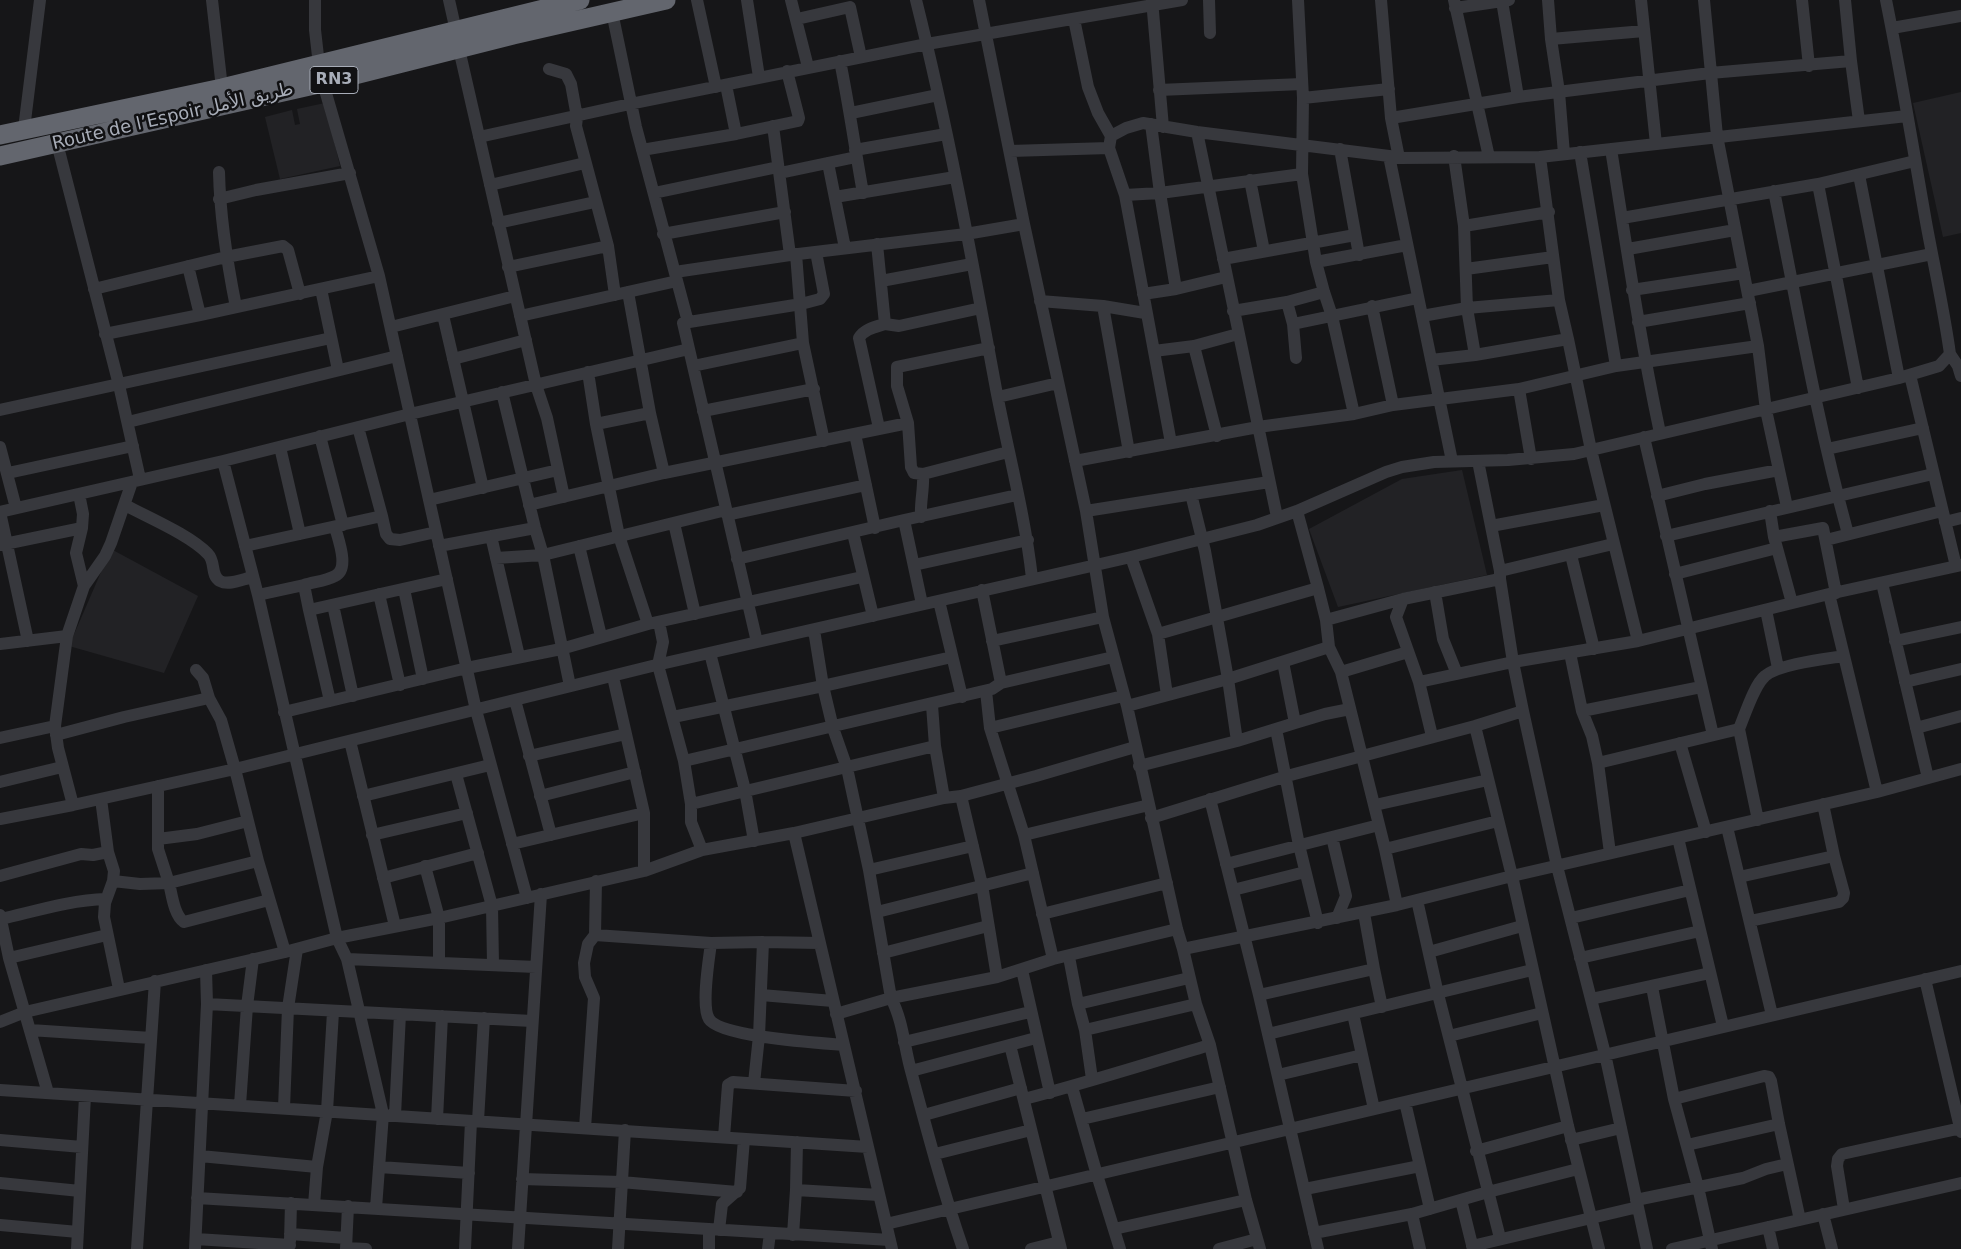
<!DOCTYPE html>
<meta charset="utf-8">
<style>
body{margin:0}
canvas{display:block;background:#161618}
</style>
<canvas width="1961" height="1249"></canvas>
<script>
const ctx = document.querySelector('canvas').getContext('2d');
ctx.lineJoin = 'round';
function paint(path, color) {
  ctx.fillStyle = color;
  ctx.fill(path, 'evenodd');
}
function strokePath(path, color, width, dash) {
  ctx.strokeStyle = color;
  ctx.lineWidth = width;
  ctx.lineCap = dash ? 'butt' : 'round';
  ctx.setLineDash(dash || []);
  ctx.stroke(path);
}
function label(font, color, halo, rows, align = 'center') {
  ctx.font = font + ' "DejaVu Sans",Cairo,sans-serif';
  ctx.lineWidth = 5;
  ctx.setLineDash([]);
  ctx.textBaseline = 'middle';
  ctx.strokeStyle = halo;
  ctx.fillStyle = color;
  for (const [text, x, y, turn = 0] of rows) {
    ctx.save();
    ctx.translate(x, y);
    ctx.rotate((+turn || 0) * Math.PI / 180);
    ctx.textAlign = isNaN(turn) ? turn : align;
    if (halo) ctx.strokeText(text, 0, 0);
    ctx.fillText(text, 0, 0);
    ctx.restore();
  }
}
const built = new Path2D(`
 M1961,92v141l-18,4 -30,-134z
 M325,103l15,63 -60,13 -15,-62 27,-7 3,15 5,-1 -3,-15z
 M1462,470l25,105 -149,32 -29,-78 93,-50z
 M111,549l87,47 -34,77 -95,-27z`);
const minor = new Path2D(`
 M212,0l10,88
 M315,0v30l4,35
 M449,0l7,31
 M697,0l19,87
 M747,0l12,77
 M791,0l17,67
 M916,0c32,128 56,259 80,389 12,63 29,126 36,189
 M979,0l45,224 62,287 17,106 24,89 50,223 6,20 13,55 14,41 36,155 14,49
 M1152,0l11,127
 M1209,0l1,33
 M1298,0l5,98 -1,76 14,88 8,30 8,24 22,98
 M1381,0l10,118 8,40
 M1454,0l35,157
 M1548,0l3,39 93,-8
 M1641,0l15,144
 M1704,0l13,136 41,210 8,64 21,97
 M1802,0l7,66
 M1502,1l16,96
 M1455,8l54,-8
 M612,12l24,115 52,195
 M797,19l53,-12 11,50
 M1074,19l14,68 10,26 13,23 -2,12 16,47 46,248
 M1892,28l69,-12
 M1551,39l8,53 5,62
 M459,49l77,336 11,33 17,79
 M840,61c9,44 15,88 23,132
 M1851,61l8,60
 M549,69l17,5 5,10 6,33 -1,9 32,120 7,49
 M323,83l56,193 97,434 51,188
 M726,85l10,49
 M1159,90l143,-6
 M1303,98l86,-9
 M851,113l87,-18
 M1391,118l127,-21 192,-24 141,-12 -6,-61
 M1151,124l9,69 16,96
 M773,126l17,129
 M24,129l16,-129
 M1197,132l80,385
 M1111,136l15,-8 17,-5 54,9 192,24 63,305
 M479,137l151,-33 297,-60 255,-44
 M57,143l62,242 21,94
 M1340,149l19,106
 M1611,149c15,95 29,190 49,284
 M642,150l94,-16 62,-13 1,-3 -12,-47
 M855,150l91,-16
 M1010,151l99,-3
 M1580,152l36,214
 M1389,156l10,2 141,-1 367,-41
 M1454,156l10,70 3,82 8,47
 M828,163l17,85
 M219,172c1,46 8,90 17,135
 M780,173l76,-16
 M1859,175l40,203
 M1250,180l14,71
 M1818,184l40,204
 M490,185l95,-22
 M1774,191c23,114 43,230 74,343
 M654,193l124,-26
 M1125,195l35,-2 142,-19
 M835,197l120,-20
 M219,199l37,-9 94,-17
 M1622,218l196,-34 97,-23
 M498,223l97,-21
 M1464,226l85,-14
 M663,234l122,-22
 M877,244l8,80 14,2 82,-18
 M1628,249l107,-19
 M796,254l7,89 21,98
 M1223,259l132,-24
 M1316,262l91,-17
 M188,266l12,49
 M508,267l100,-21
 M1466,269l87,-12
 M675,272l115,-17 176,-21 58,-10
 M881,281l91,-17
 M94,289l132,-32 57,-11 5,4 12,44
 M321,289l17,81
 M1632,290l112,-17
 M1748,291l184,-37
 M628,292l22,121 14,60
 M1143,294l33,-5 50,-12
 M1040,301l63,5 42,7
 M1287,302l6,22 3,34
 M1103,306l26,146
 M1372,306l21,99
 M1233,311l54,-9 37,-10
 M443,315l40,173
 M520,316l157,-35
 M1422,316l45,-8 92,-8
 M1638,322l112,-19
 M1293,324l125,-26
 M391,327l124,-31
 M105,334l95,-19 179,-39
 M1568,339l23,111 47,191
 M1194,346l23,90
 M989,348l-92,19v19l11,37 3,44 3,6 9,1 85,-22
 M1154,351l40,-5 44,-12
 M1950,354l8,12 3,10
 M453,359l73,-19
 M1431,360l44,-5 93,-16 -9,-39 -19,-143
 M693,366l110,-23
 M588,372l8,52 23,112 29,88
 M1910,375l46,191
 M1519,389l12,70
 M502,392l33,136 8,27 27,131
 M998,397l60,-14
 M0,410l331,-72
 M703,411l111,-22
 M128,422l269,-66
 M596,424l54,-11
 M879,428l-20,-90c5,-9 16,-11 26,-14
 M855,434l20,94
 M320,436l23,89
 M1644,437l69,298
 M0,447l16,61
 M280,447l20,87
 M1827,449l96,-21
 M223,461l35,134 79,343 10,21 36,155 -7,94
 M1075,461l183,-34 96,-13 39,-9 126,-16 97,-23 142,-20
 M1478,461l22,110v8l13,83 10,49 34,155 48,188 42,195
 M8,473l125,-27
 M79,494l4,20 -1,14
 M1191,494l14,57 23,128 9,62
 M1657,496l48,-12 74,-14
 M429,500l129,-30
 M125,505c24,13 65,30 83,49 8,8 2,21 12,27 9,5 23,-2 33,-4
 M529,505l135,-32 244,-50
 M1086,511l183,-29
 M1297,511l21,77 8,32 3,27 12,25 44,177 12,56
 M1770,511l4,26 18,66
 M0,512l223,-51 187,-47 279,-65
 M0,512l28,129
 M727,515l139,-30
 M382,516l4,18 4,5 10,1 36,-8
 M921,517c-1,-15 3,-28 2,-43
 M904,520l113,-25
 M1945,522l16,-4
 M674,523l21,91
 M1491,526l113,-21
 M853,533l20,83
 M491,536l28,120
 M1666,536l267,-62
 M1774,537l49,-9 13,65
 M1826,540l116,-29
 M0,545l82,-17 -6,25 8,33 -17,50 -12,90 3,22 15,57
 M245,546l137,-30 -24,-89
 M439,546l96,-18
 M579,546l22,90
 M1571,555l23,94
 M1131,557l27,77 9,61
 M496,558l47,-3 183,-45
 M737,559l167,-39 18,84
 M914,565l114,-25
 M1500,571l113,-27
 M1675,574l102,-26
 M1882,583l46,195
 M304,585c9,-3 22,-4 31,-9 15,-7 3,-37 0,-49
 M84,586l21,-30 6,-13 21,-61
 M404,589l19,90
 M1435,592l8,47 14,35
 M379,594l21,91
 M1829,594l48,198
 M258,595l46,-10 5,25
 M1403,599l-7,18 23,65 13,54
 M939,601l23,96
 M333,605l20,91
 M1766,610l12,58
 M1326,620l77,-21 97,-20
 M659,622l4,20 -5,23 26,96 7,43v18l11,28
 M814,630l9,56 10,42 14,40 22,102 22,128c12,23 13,48 20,73 16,60 32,120 52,178
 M1158,634l160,-46
 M992,641l111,-24
 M1895,641l66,-14
 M757,642l-74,-319 118,-19 19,-5 4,-5 -8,-42
 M0,644l67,-8
 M710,653l35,137 9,51
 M1570,653l12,58 10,25 6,27 12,90
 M196,670l7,8 6,20
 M1341,672l67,-20
 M613,677l31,136v58
 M1419,682l94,-20 125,-21 191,-47 132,-29
 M1905,682l56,-13
 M1001,683l112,-26
 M986,691l4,37 34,107 29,124
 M515,700l36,135
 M330,701l-21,-91 138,-31
 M932,705l3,41 9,52
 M1127,706l101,-27 101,-32
 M1582,711l119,-24
 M284,712l183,-44 94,-19 87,-25 214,-47
 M673,717l150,-31 129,-29
 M1295,723l30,-9 25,-5
 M1475,726l37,150 56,250 31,123
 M990,728l133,-32
 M1916,728l45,-12
 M1276,729l23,116 19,78
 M1739,729c6,-14 15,-44 26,-53 14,-12 60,-17 79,-20
 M56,735l68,-18 85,-19 12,22 14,49 23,92 27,91
 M0,738l55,-12
 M350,741l45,185
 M1680,743l26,89
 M529,756l97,-22
 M684,761l308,-72 9,-6 -19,-93
 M1598,763l141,-34 19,91
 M1139,766l98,-25 58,-18 -12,-61
 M456,774l36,132 1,58
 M0,782l62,-15
 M158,786v63l11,34 89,-22
 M363,796l127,-31
 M540,796l95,-24
 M961,796l21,89 15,92
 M101,799l7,53 6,19 -1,10 -8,22 -1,14 15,72
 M1210,799l49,196 59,254
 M691,804l244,-58
 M1375,805l113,-25
 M1151,818l136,-42 188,-50 48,-15
 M0,819l73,-14 162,-36 417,-103 479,-109 126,-32 40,-14 89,-39 16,-5 32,-5 74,-2 66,-6 325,-76 40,-12 11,-12c-6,-44 -16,-88 -24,-132 -13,-74 -25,-148 -40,-222
 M1727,827l45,188
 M794,833l98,416
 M372,835l95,-22
 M1024,835l125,-30
 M1332,837l14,59 -9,22
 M1678,838l45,188
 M158,839l39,-5 51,-13
 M512,844l132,-31
 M1385,849l113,-28
 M1226,864l153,-39
 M425,866l14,52v44
 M869,870l104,-24
 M0,876l81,-22 12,1 15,-3
 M1739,877l95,-21 -11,-52
 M383,878l95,-25
 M113,881l27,3 29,-1c3,12 5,32 15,39l85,-22
 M1233,890l72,-18
 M1417,900l21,94 62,244
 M877,912l156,-39
 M1364,913l10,56
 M1042,914l125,-31
 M0,915l9,43 39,135
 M1571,918l119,-28
 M1,919c35,-8 69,-19 105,-20
 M1750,921l89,-19 4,-4 1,-5 -10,-37
 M595,935l116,8 52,-1 57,1
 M711,943c-2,16 -10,63 -2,76 11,18 112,24 135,26
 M1183,949l214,-44 115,-29 365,-84 84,-23
 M1429,952l93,-26
 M883,953l105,-27
 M1069,957l9,47 7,26 7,49
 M9,958l98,-23
 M1580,958l120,-27
 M347,959l189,8
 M1022,970l28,123
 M1925,979l36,153
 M1652,987l22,112 24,88 14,62
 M761,995l72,6
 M1259,995l115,-26 8,38
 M1591,999l119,-26
 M207,1004l325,17
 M1078,1004l111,-26
 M836,1014l55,-16 106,-21 56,-18 124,-30
 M1353,1014l21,95
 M0,1022l25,-10 260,-60 52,-14 102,-20 205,-47 58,-21 92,-17 150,-35 17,-2 75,-20 99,-29
 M30,1030l121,8
 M1085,1030l111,-26
 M1268,1034l264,-64
 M1449,1036l93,-23
 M904,1042l126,-30
 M1010,1045l51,204
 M911,1071l125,-33
 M1278,1075l84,-20
 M754,1083l5,-47 4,-94
 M1072,1087l25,88 23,74
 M0,1090l868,57
 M1024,1099c62,-16 124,-36 186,-54
 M1674,1099l90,-23 5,1 2,4 8,43 21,96
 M1405,1102l25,107
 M240,1105l7,-99 6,-47
 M284,1108l4,-100 9,-59
 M395,1115l5,-101
 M924,1115l97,-27
 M437,1119l5,-103
 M1082,1119l138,-32
 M478,1121l6,-103
 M585,1128l9,-130 -9,-21 -1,-14 4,-19 7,-9 1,-54
 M724,1137l4,-52 5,-3 123,9
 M0,1140l82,7
 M1571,1140l50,-12
 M797,1142l-1,48 83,5
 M1687,1145l92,-21
 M1476,1151l92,-25
 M935,1154l96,-24
 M200,1156l117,11
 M379,1167l90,6
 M522,1179l99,3 116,10
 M0,1183l80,8
 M1305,1189l115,-23
 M197,1198l693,42
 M1461,1200l12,49
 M1636,1200l107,-22 23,-9 21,-5
 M314,1205l3,-38 10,-56 6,-99
 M1844,1209l-7,-43 1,-7 4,-5 119,-26
 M1412,1214l8,35
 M1823,1214l9,35
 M886,1224l1075,-253
 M0,1225l78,7
 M1768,1227l5,22
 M1114,1229l132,-29
 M719,1230l3,-26 18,-16 4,-49
 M1314,1233l98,-19 76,-22 90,-23
 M290,1234l56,4
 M793,1235l3,-45
 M196,1239l94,6
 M290,1241l1,-38
 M1472,1246l166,-39
 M346,1248l20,1
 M77,1249l8,-153
 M137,1249l18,-268
 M195,1249l12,-245 -1,-34
 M346,1249l2,-43
 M465,1249l6,-128
 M518,1249l23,-355
 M618,1249l7,-119
 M709,1249v-20
 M768,1249l2,-16
 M1031,1249l28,-7
 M1219,1249l38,-10
 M1672,1249l289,-66`);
const highway = new Path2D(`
 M0,135l222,-47 358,-88
 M0,156l323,-73 190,-48 153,-35`);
const shields = [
 [334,80,48]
];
const shieldNames = [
 ["RN3",334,80]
];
const streetNames = [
 ["Route de l’Espoir طريق الأمل",173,117,-13]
];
paint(built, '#222225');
strokePath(minor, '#37383d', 12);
strokePath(highway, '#63666e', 19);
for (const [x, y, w] of shields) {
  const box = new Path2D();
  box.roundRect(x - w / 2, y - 13.5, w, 27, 4);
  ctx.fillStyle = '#111113';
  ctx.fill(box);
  strokePath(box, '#a8adb8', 1);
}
label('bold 16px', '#a8adb8', null, shieldNames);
label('18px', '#a8adb8', '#111113', streetNames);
</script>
